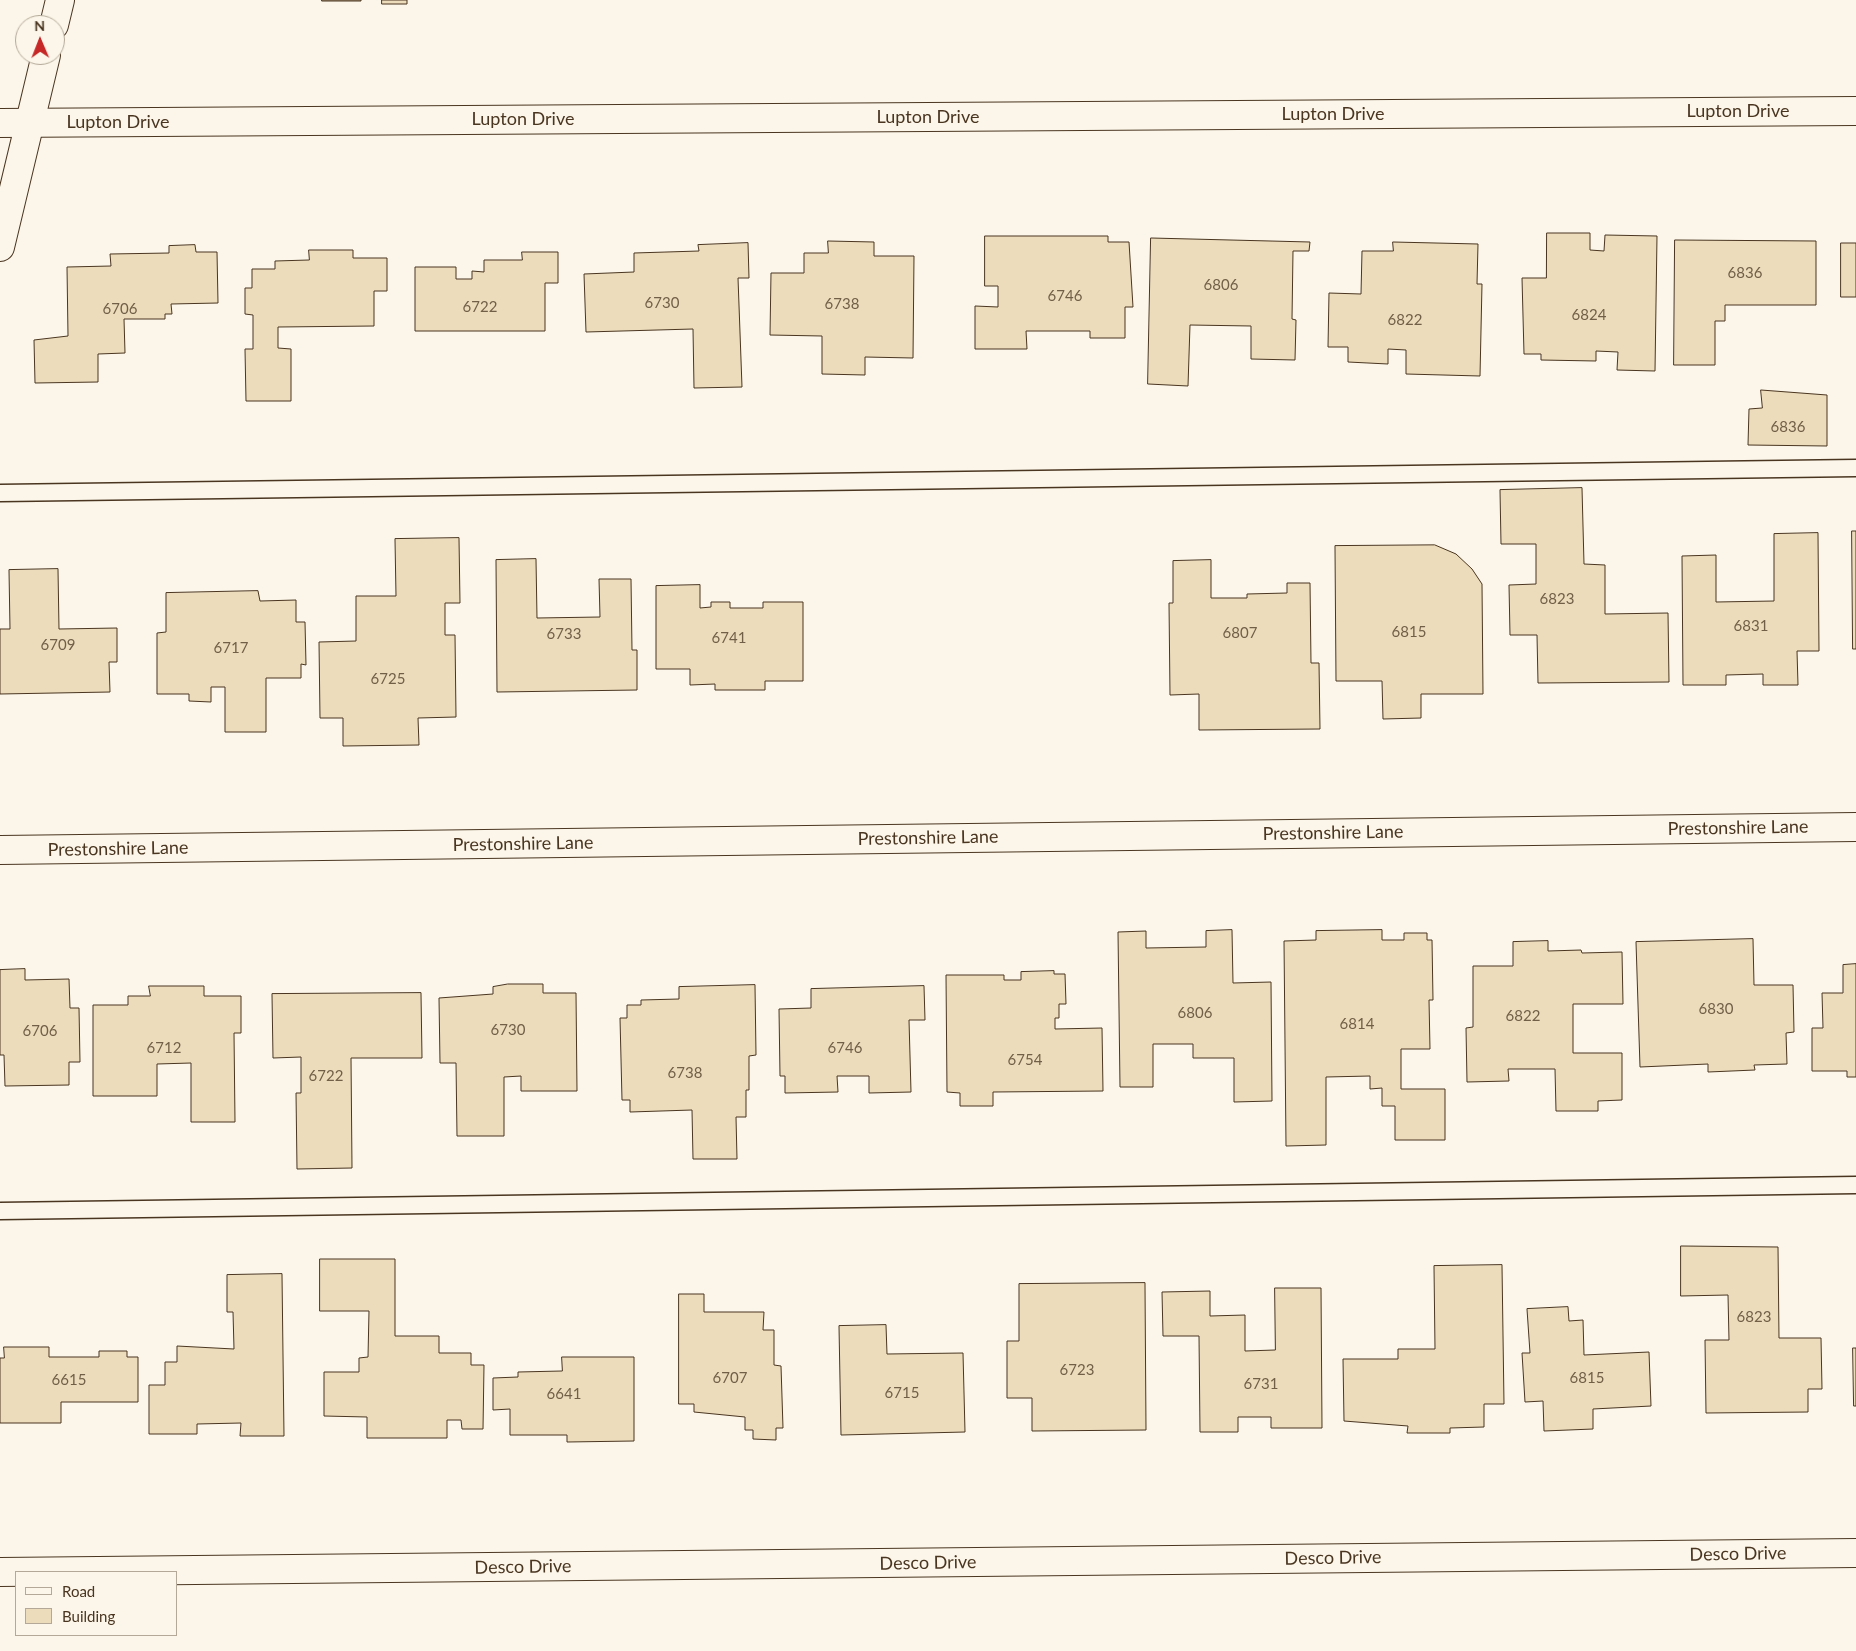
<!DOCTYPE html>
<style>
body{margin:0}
#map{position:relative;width:1856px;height:1651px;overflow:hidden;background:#fbf6e9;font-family:Lato,sans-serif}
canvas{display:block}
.legend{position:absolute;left:15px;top:1571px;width:162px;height:65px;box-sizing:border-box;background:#fbf6e9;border:1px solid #b4a999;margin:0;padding:6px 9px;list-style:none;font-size:15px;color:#4a3520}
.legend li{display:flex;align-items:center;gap:10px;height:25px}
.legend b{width:25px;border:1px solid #b4a999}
.north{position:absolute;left:15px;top:15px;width:50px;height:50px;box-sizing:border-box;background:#fbf6e9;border:1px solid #b4a999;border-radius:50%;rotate:359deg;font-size:14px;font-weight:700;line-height:20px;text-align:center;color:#4a3520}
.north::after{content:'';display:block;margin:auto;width:18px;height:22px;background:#c62828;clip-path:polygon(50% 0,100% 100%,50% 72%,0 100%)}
</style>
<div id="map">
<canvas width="1856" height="1651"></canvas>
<ul class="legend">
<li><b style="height:6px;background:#fbf6e9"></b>Road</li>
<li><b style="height:14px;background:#ecdcbc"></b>Building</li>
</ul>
<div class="north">N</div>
</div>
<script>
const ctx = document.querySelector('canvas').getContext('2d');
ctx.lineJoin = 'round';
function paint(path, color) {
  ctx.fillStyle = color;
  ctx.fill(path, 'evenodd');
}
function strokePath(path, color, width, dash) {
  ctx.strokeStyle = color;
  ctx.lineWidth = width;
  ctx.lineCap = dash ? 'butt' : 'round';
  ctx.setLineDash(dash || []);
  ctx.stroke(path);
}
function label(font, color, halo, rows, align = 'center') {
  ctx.font = font + ' Lato,sans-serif';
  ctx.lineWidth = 4;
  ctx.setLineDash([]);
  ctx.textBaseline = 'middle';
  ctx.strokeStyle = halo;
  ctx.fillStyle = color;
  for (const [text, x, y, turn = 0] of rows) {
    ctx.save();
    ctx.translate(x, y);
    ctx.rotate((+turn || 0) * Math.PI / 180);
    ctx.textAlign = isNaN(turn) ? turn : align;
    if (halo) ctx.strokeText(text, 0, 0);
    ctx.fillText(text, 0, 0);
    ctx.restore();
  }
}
const building = new Path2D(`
 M322,0h39v1h-39z
 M382,0h25v4h-25z
 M1547,233h43v17l14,1 1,-16 52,1 -2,135 -38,-1 1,-18 -22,-1v10l-55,-1v-6h-17l-2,-76h24z
 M985,236h123v6h21l4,65h-8v31h-35v-7h-64l1,18h-52v-43l23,1v-21h-13z
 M1151,238l159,4 -1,9h-16l-1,68 4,1 -1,40 -44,-1v-33l-61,-1 -2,61 -40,-2z
 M1675,240l141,1v64h-91v16h-10v44h-41z
 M828,241l46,1v14h40l-1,102 -48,-1v18l-43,-1v-38l-52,-1 1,-62h33v-20h24z
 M1393,242l85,2 -1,40h5l-2,92 -74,-2v-24l-18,-1v15l-40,-2v-15h-20l1,-54 32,1 1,-43h31z
 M748,243l1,35h-11l4,109 -48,1 -1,-59 -107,3 -2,-58 50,-2v-19l65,-2 -1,-6z
 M1841,243h15v54h-15z
 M195,245l1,7h21l1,51 -47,1 1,10h-7v5h-41l1,34 -27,1v28l-63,1 -1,-43 34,-4 -1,-69 44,-1 -1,-12 59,-1v-7z
 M309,250h44v8h34v33h-13v35l-96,1v21l13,1v52h-45l-1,-52h8v-34l-8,-1v-26h7v-19h23v-8l34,-1z
 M522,252h36v31h-13v48h-130v-64h41v12h16v-8l12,1v-12h38z
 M1761,390l66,5v51l-79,-1 1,-36 13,-1z
 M1582,488l2,76 21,1v49l63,-1 1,69 -131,1 -1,-48h-27l-1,-50 27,-1v-40h-35l-1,-54z
 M1852,531h4v118h-3z
 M1818,533l1,118h-22l1,34h-35v-11l-37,1v10h-43l-1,-129 34,-1v47l58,-1v-67z
 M459,538l1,65h-15v32h10l1,82 -38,1 1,27 -76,1v-28h-23l-1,-76 37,-1v-45h40l-1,-57z
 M1435,545l21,9 16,15 10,15 1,110h-62v24l-38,1 -1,-38h-46l-1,-135z
 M536,559l1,59 63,-1 -1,-38h32l1,71h5v40l-140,2 -1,-132z
 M1211,560v38h36v-4l40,-1v-10h23l1,80h8l1,66 -121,1v-36l-29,1 -1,-92h4v-42z
 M58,569l1,60 58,-1v34h-8l1,30 -110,2v-65h10l-1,-59z
 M700,585v23l11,-1v-5h19v6h33v-6h40v79h-38v9h-50v-6l-25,1v-16h-34v-83z
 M258,591l2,10 36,-1v22h9l1,43 -5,-1v14h-35v54h-41v-45h-14v15l-22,-1v-7h-32v-61l9,-1v-39z
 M1232,930l1,53 38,-1 1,119 -38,1v-44h-41v-14h-40v43h-33l-2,-155 28,-1v17l60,-1v-16z
 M1382,930v10h22v-7h23v7h5l1,60h-4l1,49h-29v40h44v51h-50v-34h-13v-18l-12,1v-13l-44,1v68l-40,1 -2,-205 32,-1v-9z
 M1753,939l1,46h39l1,47 -8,1 1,31 -33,1 1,5 -47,2v-8l-68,3 -4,-125z
 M1548,941v10l33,-1 1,3 40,-1 1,52h-50v49h49v47l-24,1v10h-42l-1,-42h-47l1,12 -42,1 -1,-54 7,-1v-61h40v-24z
 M1856,964v113h-9v-6h-35v-43h11l-1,-35h21v-28z
 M25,969v11l44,-1 1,29h9l1,54h-11v23l-64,1 -1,-31h-4v-85z
 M1054,971v3h11l1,30h-7v14h-4v11l47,-1 1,63 -110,1v14h-33v-13l-13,-1 -1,-117h58v5h17v-8z
 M508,984h35v9h33l1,98h-56v-15l-17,1v59h-47l-1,-73h-16l-1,-65 54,-4v-7z
 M755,985l1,70 -7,1v34h-3v27h-10l1,42h-44l-1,-49 -62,2v-12h-8l-2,-82h7v-13h14v-5l38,-1v-12z
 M149,986h55v10h37v37h-7l1,89h-44v-59l-34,1v32h-64v-91h35v-9h22z
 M924,986l1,34h-16l2,72 -42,1v-17h-32l1,16 -53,1v-17h-5l-1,-67 32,-1v-19z
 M421,993l1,65h-71l1,110 -55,1 -1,-76h5v-36l-28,1 -1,-64z
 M1681,1246l97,1 1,91h42l1,51h-14v23l-102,1 -1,-73h24l-1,-45 -47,1z
 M320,1259h75v77h44v17h32v12h13l-1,64h-21l-1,-9h-14v18h-80v-21l-43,-1v-44h35v-14l9,-1 1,-46h-49z
 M1502,1265l2,139h-20v23l-34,1v5h-43l1,-7 -64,-5 -1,-62h55v-10h37l-1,-83z
 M282,1274l2,162h-44l1,-13 -44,1v10h-48v-49h16v-23h12v-16l57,3 -1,-37h-6v-37z
 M1145,1283l1,147 -114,1v-33h-25v-57h12v-57z
 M1275,1288h46l1,140h-51v-11h-33v15h-38l-1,-96h-36l-1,-44 48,-1v25l35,-1v36l30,-1z
 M679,1294h25v18h60l-1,18h11v35l7,1 2,62h-7v12l-23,-1v-9h-8v-13l-51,-5v-8h-15z
 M1568,1307l1,14 14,-1 1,35 65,-3 2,54 -58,3v20l-49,2 -1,-30 -18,1 -3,-49h8l-3,-44z
 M886,1325l1,29 76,-1 2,79 -124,3 -2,-109z
 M4,1347h45v10h50v-6h28v6h11v45h-77v21h-61v-65h4z
 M1853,1348h3v58h-2z
 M562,1357h72v84l-67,1v-7h-57v-26l-17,1v-32l25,-1v-5l44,-1z`);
const lane = new Path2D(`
 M0,493l1856,-25
 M0,1211l1856,-26`);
const street = new Path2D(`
 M0,123l1856,-12
 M0,850l1856,-23
 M0,1572l1856,-19`);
const secondary = new Path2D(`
 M54,25l6,-25
 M0,247l46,-192`);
const numberNames = [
 ["6836",1745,273],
 ["6806",1221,285],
 ["6746",1065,296],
 ["6730",662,303],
 ["6738",842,304],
 ["6722",480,307],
 ["6706",120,309],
 ["6824",1589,315],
 ["6822",1405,320],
 ["6836",1788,427],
 ["6823",1557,599],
 ["6831",1751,626],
 ["6815",1409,632],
 ["6807",1240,633],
 ["6733",564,634],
 ["6741",729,638],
 ["6709",58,645],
 ["6717",231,648],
 ["6725",388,679],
 ["6830",1716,1009],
 ["6806",1195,1013],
 ["6822",1523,1016],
 ["6814",1357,1024],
 ["6730",508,1030],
 ["6706",40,1031],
 ["6712",164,1048],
 ["6746",845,1048],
 ["6754",1025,1060],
 ["6738",685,1073],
 ["6722",326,1076],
 ["6823",1754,1317],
 ["6723",1077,1370],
 ["6707",730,1378],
 ["6815",1587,1378],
 ["6615",69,1380],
 ["6731",1261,1384],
 ["6715",902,1393],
 ["6641",564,1394]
];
const streetNames = [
 ["Lupton Drive",1738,111],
 ["Lupton Drive",1333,114],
 ["Lupton Drive",928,117],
 ["Lupton Drive",523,119],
 ["Lupton Drive",118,122],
 ["Prestonshire Lane",1738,828,-1],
 ["Prestonshire Lane",1333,833,-1],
 ["Prestonshire Lane",928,838,-1],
 ["Prestonshire Lane",523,844,-1],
 ["Prestonshire Lane",118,849,-1],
 ["Desco Drive",1738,1554,-1],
 ["Desco Drive",1333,1558,-1],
 ["Desco Drive",928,1563,-1],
 ["Desco Drive",523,1567,-1]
];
paint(building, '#ecdcbc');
strokePath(building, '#4a3520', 1);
strokePath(lane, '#4a3520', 19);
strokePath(street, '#4a3520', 30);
strokePath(secondary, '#4a3520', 30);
strokePath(lane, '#fbf6e9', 16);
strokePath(street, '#fbf6e9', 28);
strokePath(secondary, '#fbf6e9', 28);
label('15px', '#725f47', null, numberNames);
label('18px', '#4a3520', '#fbf6e9', streetNames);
</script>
